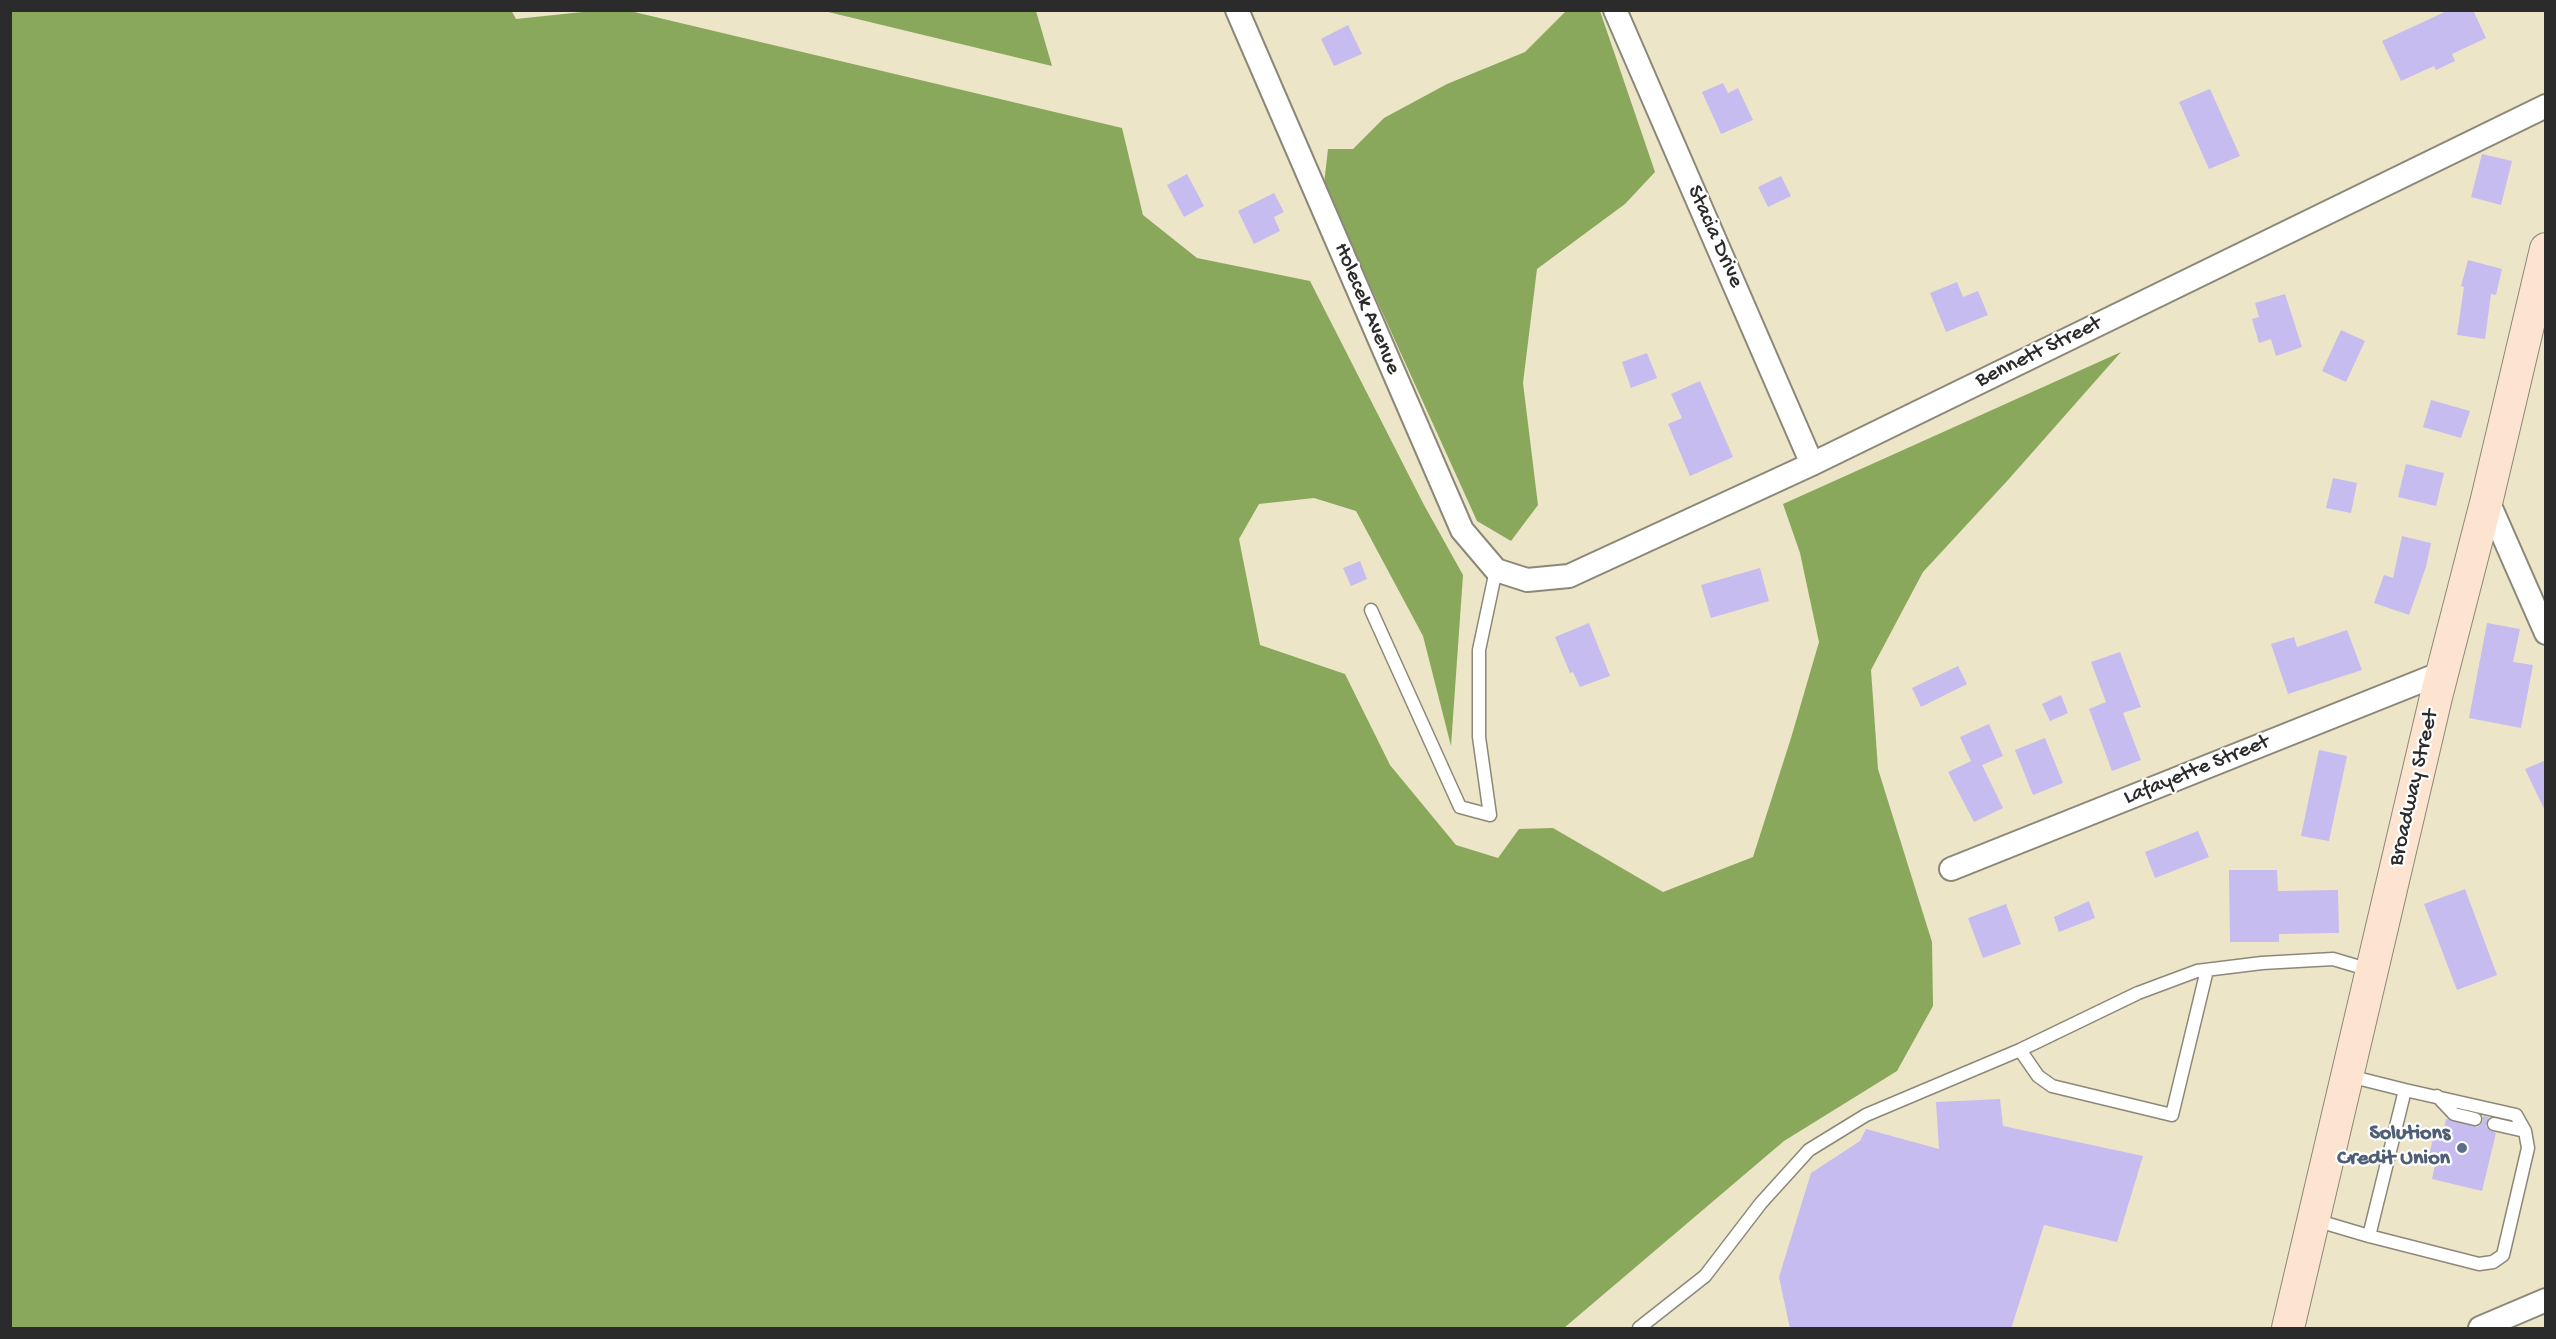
<!DOCTYPE html>
<style>
body{margin:0}
#map{position:relative;width:2556px;height:1339px;overflow:hidden;background:#ede5c7;font-family:"Gochi Hand",sans-serif}
canvas{display:block}
.frame{position:absolute;inset:0;border:12px solid #2b2b2b;pointer-events:none}
</style>
<div id="map">
<canvas width="2556" height="1339"></canvas>
<div class="frame"></div>
</div>
<script>
const ctx = document.querySelector('canvas').getContext('2d');
ctx.lineJoin = 'round';
function paint(path, color) {
  ctx.fillStyle = color;
  ctx.fill(path, 'evenodd');
}
function strokePath(path, color, width, dash) {
  ctx.strokeStyle = color;
  ctx.lineWidth = width;
  ctx.lineCap = dash ? 'butt' : 'round';
  ctx.setLineDash(dash || []);
  ctx.stroke(path);
}
function label(font, color, halo, rows, align = 'center') {
  ctx.font = font + ' "Gochi Hand",sans-serif';
  ctx.lineWidth = 4.5;
  ctx.setLineDash([]);
  ctx.textBaseline = 'middle';
  ctx.strokeStyle = halo;
  ctx.fillStyle = color;
  for (const [text, x, y, turn = 0] of rows) {
    ctx.save();
    ctx.translate(x, y);
    ctx.rotate((+turn || 0) * Math.PI / 180);
    ctx.textAlign = isNaN(turn) ? turn : align;
    if (halo) ctx.strokeText(text, 0, 0);
    ctx.fillText(text, 0, 0);
    ctx.restore();
  }
}
const forest = new Path2D(`
 M511,10l5,9 76,-8h38l492,117 21,87 54,43 113,23 114,224 39,70 -12,171 -28,-110 -67,-125 -42,-13 -55,6 -20,35 21,106 85,29 45,91 66,80 42,13 21,-29 34,-1 110,64 90,-35 38,-119 28,-96 -19,-89 -17,-49 338,-152 -113,128 -85,92 -52,98 7,99 54,173 1,64 -36,65 -113,70 -220,187h-1553v-1317z
 M824,11h212l16,55z
 M1566,11h34l55,161 -30,32 -88,65 -14,114 15,122 -27,36 -34,-20 -153,-337 4,-35h25l31,-31 63,-34 78,-32z`);
const building = new Path2D(`
 M2449,10h24l13,28 -34,16 3,7 -19,9 -2,-4 -33,15 -19,-40z
 M1348,25l14,29 -28,12 -13,-27z
 M1723,83l5,10 10,-5 15,32 -32,14 -19,-42z
 M2210,89l30,67 -31,13 -30,-67z
 M2482,154l30,7 -11,44 -30,-8z
 M1187,174l17,32 -20,11 -17,-32z
 M1781,176l10,20 -23,11 -10,-20z
 M1274,193l10,19 -10,5 6,14 -26,13 -16,-33z
 M2468,260l34,9 -6,26 -5,-1 -6,45 -28,-4 7,-48 -3,-1z
 M1957,282l6,15 15,-6 10,24 -42,17 -16,-39z
 M2285,294l17,53 -26,9 -5,-17 -12,4 -7,-24 7,-2 -4,-14z
 M2341,330l24,11 -19,41 -24,-11z
 M1647,353l10,25 -26,10 -9,-26z
 M1700,381l33,76 -43,19 -22,-52 14,-6 -11,-24z
 M2431,400l39,11 -9,27 -38,-11z
 M2406,464l38,9 -8,33 -38,-9z
 M2333,478l24,5 -6,30 -25,-5z
 M2402,536l29,7 -5,24 -17,48 -35,-12 10,-28 9,3z
 M1360,561l7,18 -16,7 -8,-18z
 M1760,568l9,33 -58,17 -10,-33z
 M1589,623l21,53 -30,11 -7,-15 -3,1 -15,-36z
 M2487,623l33,6 -7,33 20,3 -12,63 -52,-10z
 M2347,630l15,40 -74,24 -17,-50 23,-7 3,10z
 M2120,652l21,55 -18,6 18,47 -29,11 -23,-62 17,-7 -15,-40z
 M1958,666l9,18 -46,23 -9,-19z
 M2061,695l7,18 -18,8 -8,-17z
 M1989,724l14,32 -21,9 21,43 -29,14 -26,-50 23,-11 -11,-24z
 M2045,738l18,45 -30,12 -18,-45z
 M2319,750l28,6 -18,85 -28,-5z
 M2546,760v53l-21,-44z
 M2198,831l11,26 -54,21 -10,-26z
 M2229,870h48l1,21 60,-1 1,43 -60,1v8h-49z
 M2465,889l32,86 -40,15 -33,-86z
 M2089,901l6,17 -36,14 -5,-15z
 M2006,904l15,40 -38,14 -15,-40z
 M2000,1099l3,27 140,30 -26,86 -73,-17 -33,104h-221l-11,-52 32,-104 49,-32 6,-12 73,20 -3,-47z
 M2483,1116l6,1 -3,10 10,6 -14,58 -50,-12 3,-14 -8,-2 8,-32 8,2 3,-14 32,8 5,-6z`);
const lane = new Path2D(`
 M1371,610l89,197 30,8 -11,-78v-87l17,-80
 M2020,1050l18,26 14,10 120,29 35,-145
 M2437,1096l17,18 21,5
 M2494,1124l31,7
 M2315,1220l54,16 36,-146 -56,-14
 M2369,1236l110,28 14,-2 10,-7 25,-107 -3,-17 -9,-16 -111,-25
 M1639,1328l66,-52 56,-73 48,-53 57,-35 154,-65 118,-57 59,-22 65,-8 71,-4 37,11`);
const street = new Path2D(`
 M1237,10l225,520 34,40 31,10 42,-4 243,-112 734,-358
 M1615,10l197,454
 M2487,499l59,134
 M1951,869l493,-197
 M2480,1328l66,-28`);
const secondary = new Path2D(`
 M2288,1328l148,-631 51,-198 59,-250`);
const markers = [
 [2462,1148,6,"#5c6f8a"]
];
const streetNames = [
 ["Stacia Drive",1714,237,66],
 ["Holecek Avenue",1366,309,67],
 ["Bennett Street",2039,353,-26],
 ["Lafayette Street",2197,771,-22],
 ["Broadway Street",2415,788,-77]
];
const serviceNames = [
 ["Solutions",2450,1135],
 ["Credit Union",2450,1160]
];
paint(forest, '#8aa85b');
paint(building, '#c7bcef');
strokePath(lane, '#8c8879', 15);
strokePath(street, '#8c8879', 26);
strokePath(secondary, '#8c8879', 34);
strokePath(lane, '#fff', 12);
strokePath(street, '#fff', 22);
strokePath(secondary, '#fde4d1', 32);
for (const [x, y, r, color] of markers) {
  const dot = new Path2D();
  dot.arc(x, y, r, 0, 2 * Math.PI);
  ctx.fillStyle = color;
  ctx.fill(dot);
  strokePath(dot, '#fff', 2);
}
label('22px', '#2b2b2b', '#fff', streetNames);
label('bold 22px', '#4e5e75', '#fff', serviceNames, 'right');
</script>
